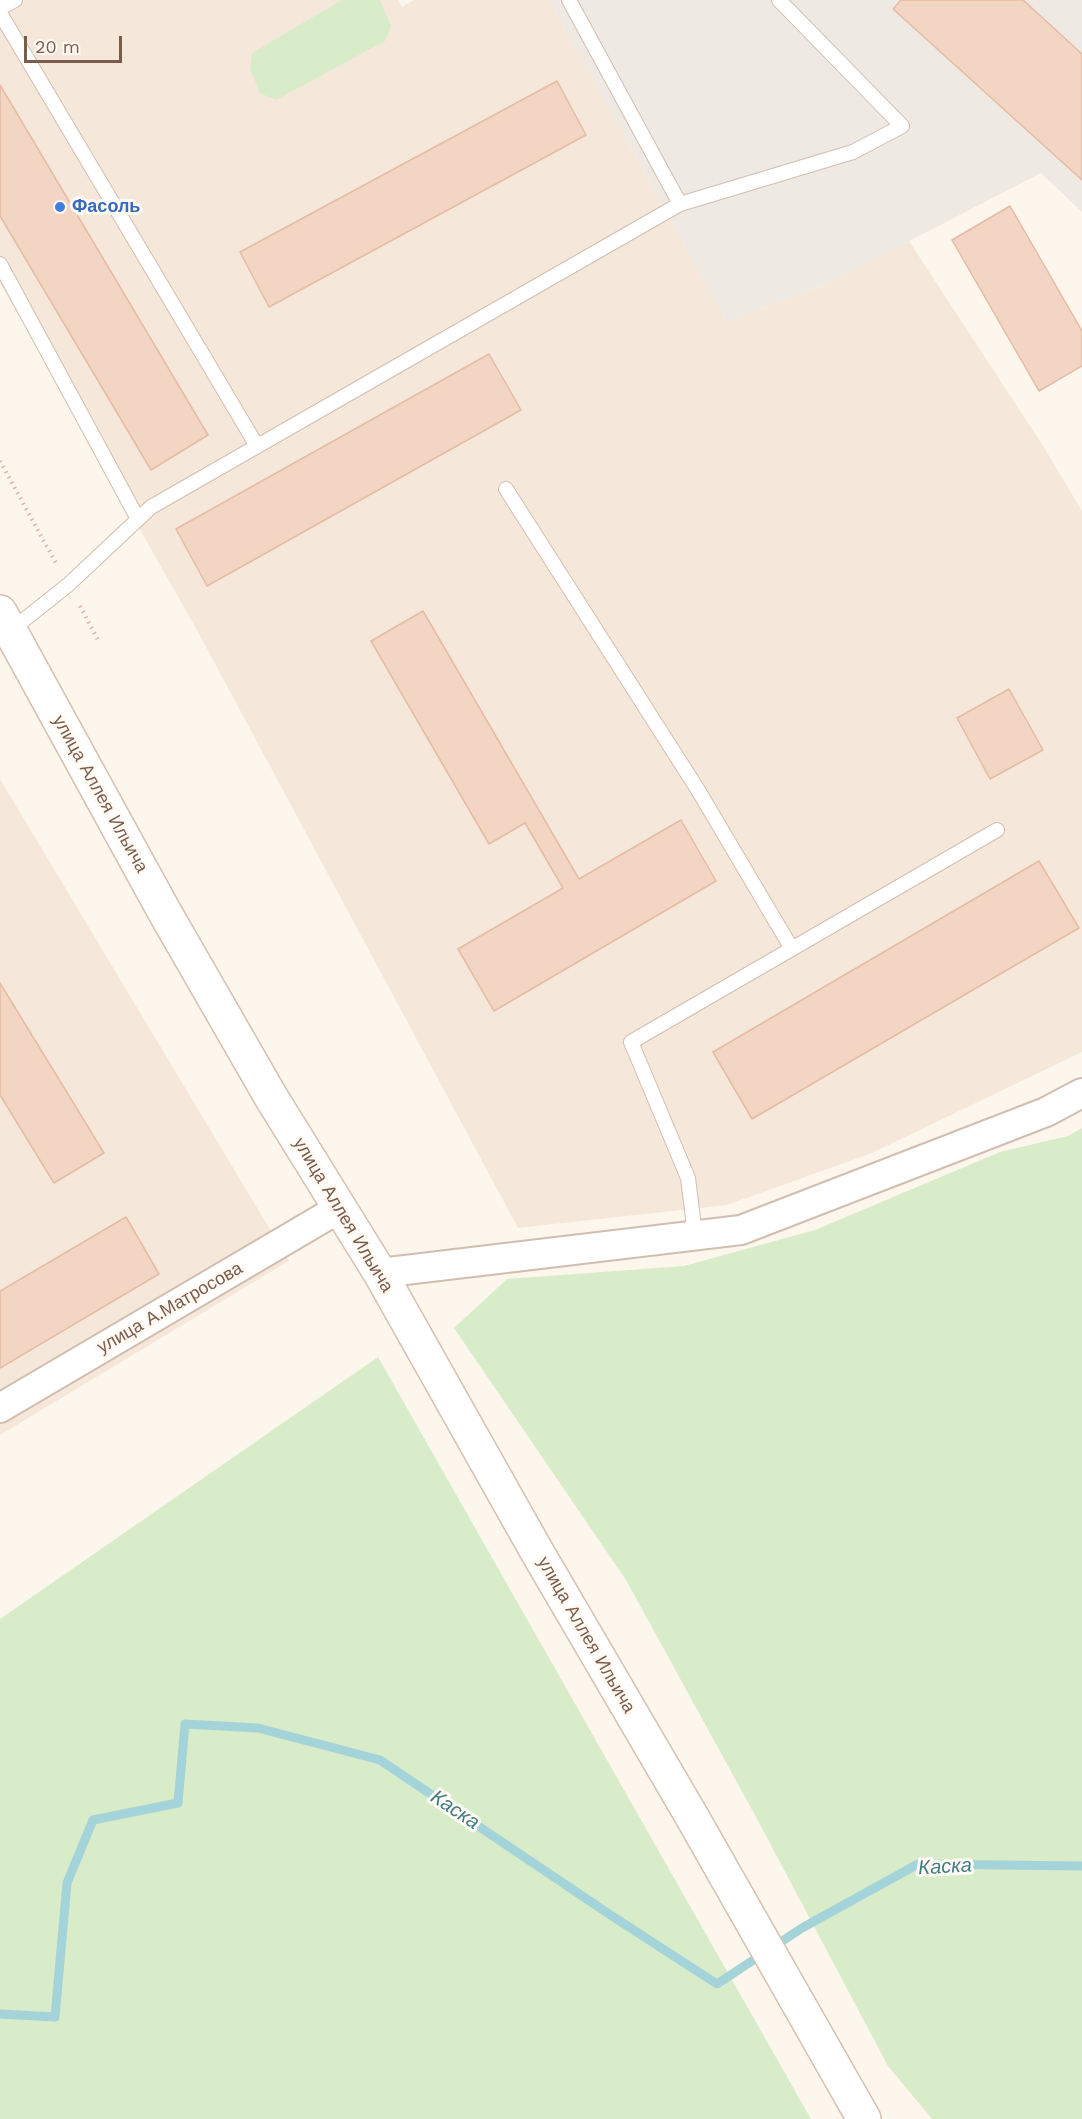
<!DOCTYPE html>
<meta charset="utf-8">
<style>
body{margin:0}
#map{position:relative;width:1082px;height:2119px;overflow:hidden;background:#fdf6ec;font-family:"Work Sans",sans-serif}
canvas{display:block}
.scale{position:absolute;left:24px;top:36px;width:98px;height:27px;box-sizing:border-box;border:3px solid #7a5c4d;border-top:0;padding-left:8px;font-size:18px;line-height:21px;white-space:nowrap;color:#7a5c4d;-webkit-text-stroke:4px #fffaf3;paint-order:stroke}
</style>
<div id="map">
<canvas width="1082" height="2119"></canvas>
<div class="scale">20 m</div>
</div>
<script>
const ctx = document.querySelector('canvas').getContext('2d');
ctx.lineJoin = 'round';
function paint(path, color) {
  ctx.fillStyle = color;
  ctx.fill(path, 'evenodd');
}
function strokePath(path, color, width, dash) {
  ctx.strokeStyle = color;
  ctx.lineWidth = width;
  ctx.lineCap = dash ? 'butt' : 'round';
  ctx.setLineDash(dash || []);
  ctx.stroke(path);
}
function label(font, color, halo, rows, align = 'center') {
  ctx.font = font + ' "Work Sans",sans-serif';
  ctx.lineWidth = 6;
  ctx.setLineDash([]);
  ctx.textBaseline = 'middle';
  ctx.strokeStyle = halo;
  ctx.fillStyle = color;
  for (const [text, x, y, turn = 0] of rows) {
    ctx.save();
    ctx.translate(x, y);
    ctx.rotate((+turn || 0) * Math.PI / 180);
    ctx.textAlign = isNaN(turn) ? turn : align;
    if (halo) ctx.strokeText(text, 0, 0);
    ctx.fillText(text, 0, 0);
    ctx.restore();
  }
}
const residential = new Path2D(`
 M0,0h398l4,7 12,-7h135l178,322 103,-40 79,-41 136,208 37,62v541l-210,101 -145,52 -209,23 -320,-596 -198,-349z
 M0,779l289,482 -289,174z`);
const industrial = new Path2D(`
 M549,0h533v212l-41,-39 -211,109 -103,40z`);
const green = new Path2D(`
 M342,0h38l11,26 -6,15 -109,59 -16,-7 -10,-25 2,-15z
 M1082,1128v991h-150l-44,-53 -132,-249 -130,-237 -172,-252 53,-49 177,-13 131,-36 185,-78 68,-16z
 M378,1357l433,762h-811v-500z`);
const stream = new Path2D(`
 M0,2014l55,3 12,-134 26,-63 85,-17 7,-79 73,4 122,32 232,156 105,68 85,-56 116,-64 164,2`);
const building = new Path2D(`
 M901,0h122l59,54v126l-189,-171z
 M557,81l29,54 -317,172 -29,-55z
 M0,85l208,350 -57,35 -151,-254z
 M1010,206l72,125v35l-43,25 -87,-151z
 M489,354l32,56 -314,176 -31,-57z
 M423,611l156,268 102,-59 35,61 -222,130 -36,-62 105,-61 -38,-65 -36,21 -118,-203z
 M1009,689l34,61 -53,29 -33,-61z
 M1039,861l40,67 -327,191 -39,-67z
 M0,983l104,170 -50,30 -54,-88z
 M126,1217l33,57 -159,94v-77z`);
const path = new Path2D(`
 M0,461l57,104
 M80,606l18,34`);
const lane = new Path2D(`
 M0,8l15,-8
 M0,13l257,433
 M680,204l173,-52 49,-26 -123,-126
 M0,264l138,255
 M506,489l192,301 94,159
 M10,631l58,-46 83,-78 529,-303 -111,-204
 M695,1235l-7,-57 -57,-136 366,-212`);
const street = new Path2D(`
 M380,1273l361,-43 305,-118 36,-19
 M0,1408l340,-200`);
const secondary = new Path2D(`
 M0,612l164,299 107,186 109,176 156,277 155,265 173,304`);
const markers = [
 [60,207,6,"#3f7fe0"]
];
const shopNames = [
 ["Фасоль",72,207]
];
const streetNames = [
 ["улица Аллея Ильича",100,794,61],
 ["улица Аллея Ильича",343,1215,59],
 ["улица А.Матросова",170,1308,-30],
 ["улица Аллея Ильича",586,1635,60]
];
const waterNames = [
 ["Каска",455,1810,34],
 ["Каска",945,1867,-3]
];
paint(residential, '#f5e8da');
paint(industrial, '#efe9e4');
paint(green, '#d8ecc9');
strokePath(stream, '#a5d3da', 9);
paint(building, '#f3d5c3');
strokePath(building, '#e6bba3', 1.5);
strokePath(lane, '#d1beb0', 16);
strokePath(street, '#d1beb0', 32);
strokePath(secondary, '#d6c0b0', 36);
strokePath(path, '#d9b8a5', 4, [1.5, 4.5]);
strokePath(lane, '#fff', 14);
strokePath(street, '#fff', 28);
strokePath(secondary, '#fff', 33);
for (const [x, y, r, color] of markers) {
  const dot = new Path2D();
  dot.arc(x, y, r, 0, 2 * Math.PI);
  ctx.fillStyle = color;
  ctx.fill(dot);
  strokePath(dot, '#fffaf3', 2);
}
label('bold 18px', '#366cbe', '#fffaf3', shopNames, 'left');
label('18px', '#7a5c4d', '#fffaf3', streetNames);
label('italic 20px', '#437c86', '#fffaf3', waterNames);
</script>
